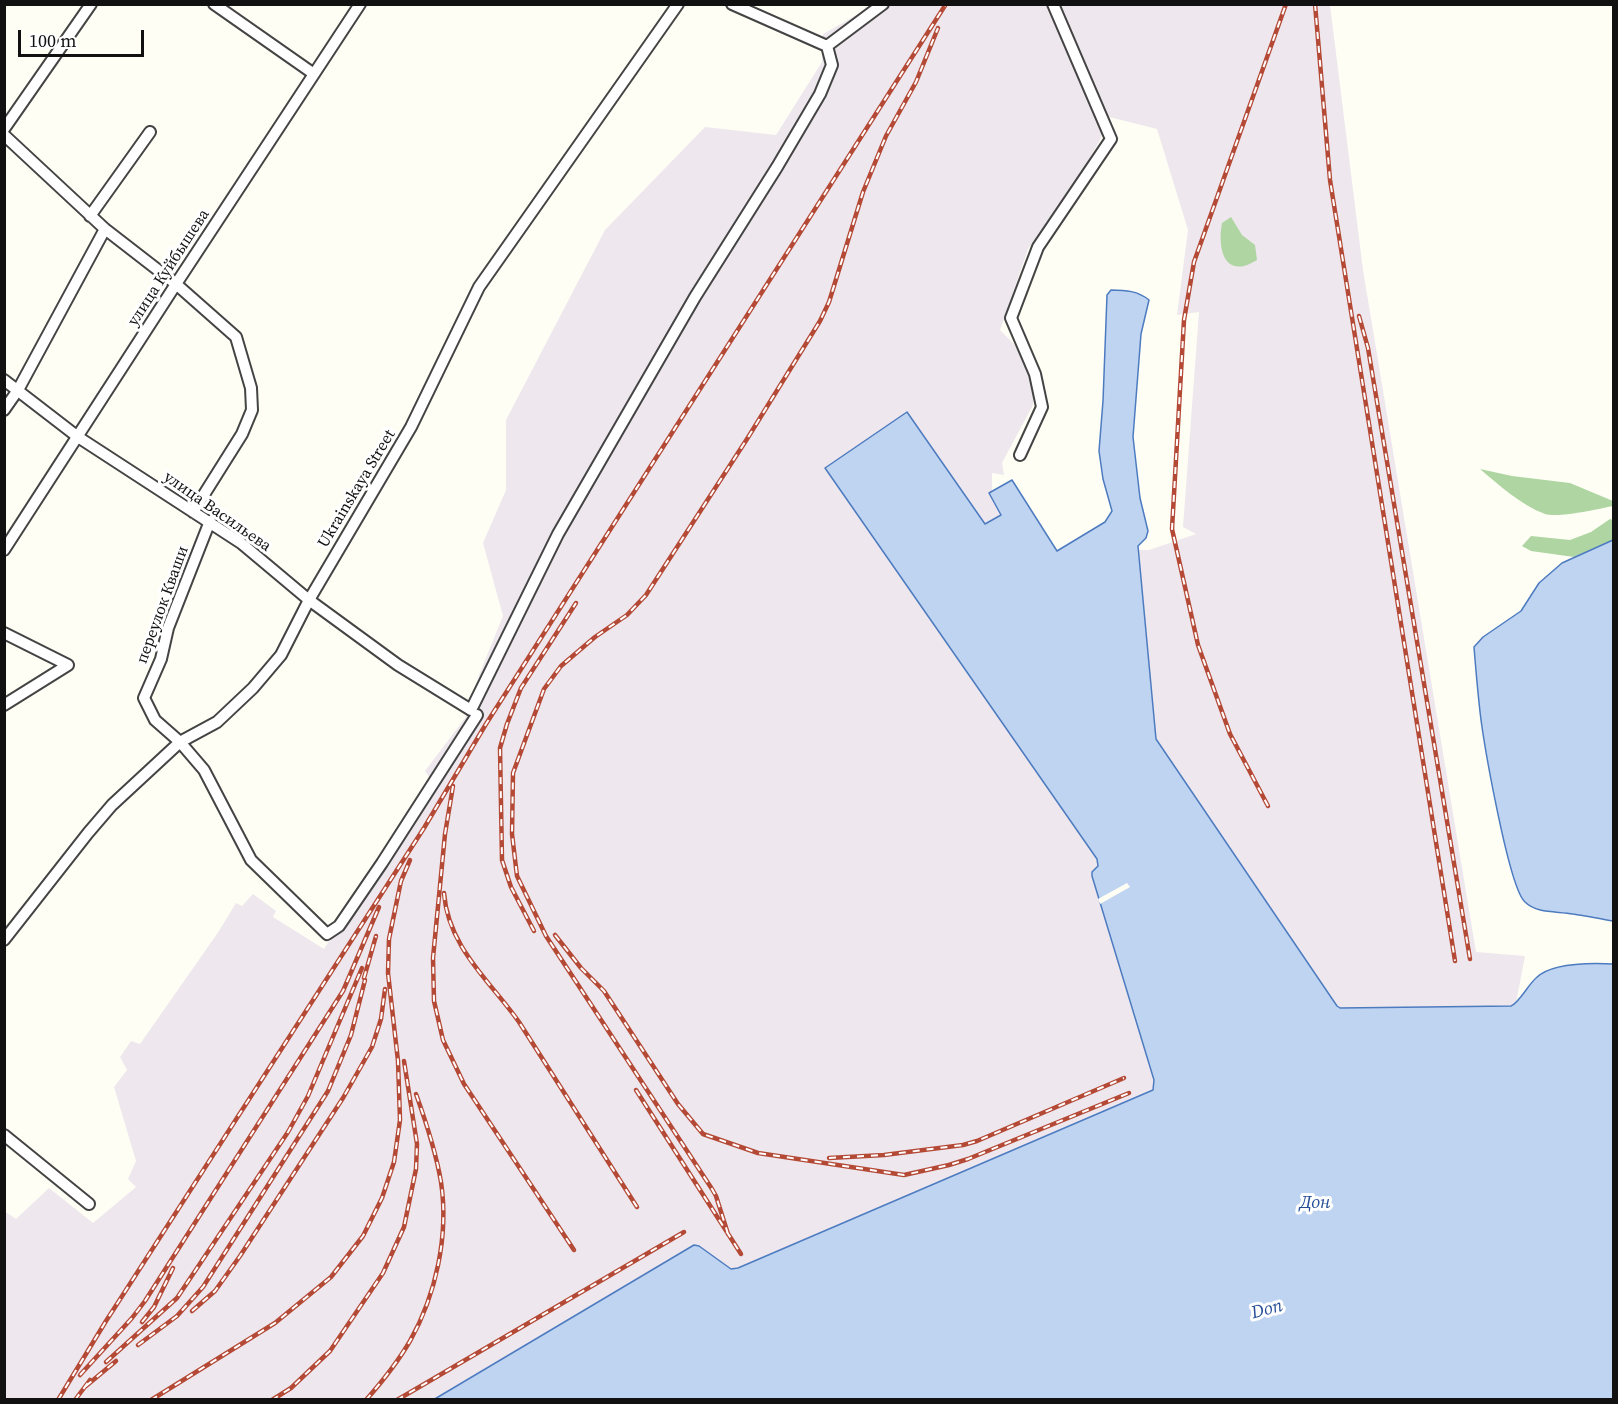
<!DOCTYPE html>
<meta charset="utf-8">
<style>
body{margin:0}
#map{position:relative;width:1618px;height:1404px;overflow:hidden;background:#fefef5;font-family:"Source Serif 4",serif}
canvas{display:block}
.frame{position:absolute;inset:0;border:6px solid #111;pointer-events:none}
.scale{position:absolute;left:18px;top:30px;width:126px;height:27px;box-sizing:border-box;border:3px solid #111;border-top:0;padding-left:8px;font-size:18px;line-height:21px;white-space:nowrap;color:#111;-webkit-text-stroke:4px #fff;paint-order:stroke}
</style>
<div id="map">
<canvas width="1618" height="1404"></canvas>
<div class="frame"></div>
<div class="scale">100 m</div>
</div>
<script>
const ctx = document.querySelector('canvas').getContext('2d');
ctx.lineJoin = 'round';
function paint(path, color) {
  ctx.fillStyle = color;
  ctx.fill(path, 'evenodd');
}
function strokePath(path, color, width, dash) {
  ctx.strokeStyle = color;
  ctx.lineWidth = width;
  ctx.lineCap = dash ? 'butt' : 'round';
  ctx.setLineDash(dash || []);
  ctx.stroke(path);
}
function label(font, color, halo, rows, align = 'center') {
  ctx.font = font + ' "Source Serif 4",serif';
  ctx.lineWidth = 6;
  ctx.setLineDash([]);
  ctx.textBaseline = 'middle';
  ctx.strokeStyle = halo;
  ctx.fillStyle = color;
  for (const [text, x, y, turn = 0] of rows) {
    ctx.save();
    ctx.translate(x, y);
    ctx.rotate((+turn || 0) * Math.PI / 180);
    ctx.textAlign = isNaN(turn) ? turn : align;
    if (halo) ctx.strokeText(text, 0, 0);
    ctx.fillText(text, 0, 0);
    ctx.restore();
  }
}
const industrial = new Path2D(`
 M874,5h456l33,265 113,682 49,4 -9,47 -5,3 -172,2 -183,-269 -18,-189h11l47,-16 -13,-7 16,-215 -22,3 11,-85 -31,-101 -48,-12 -10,25 -16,27 -55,80 -28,81 13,13 14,22 7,23 -1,17 -31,58 2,12 -12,-2v21l10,21 -17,10 -78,-112 93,303 97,143 1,7 -5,6 -1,4 62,204 -1,10 -415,178 -6,1 -38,-24 -261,154h-428l-1,-188 12,8 33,-31 44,35 43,-36 -8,-8 8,-18 -22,-74 13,-17 -7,-13 11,-16 9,3 79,-113 17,-28 6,3 11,-12 23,17 -3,6 51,32 107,-169 -6,-9 40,-53 14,-43 24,-59 -20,-73 23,-53v-70l99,-190 100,-103 71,8 46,-73 1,-28z`);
const forest = new Path2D(`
 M1231,217l11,18 13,10 2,15c-4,2 -9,5 -13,6 -25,5 -25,-28 -22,-43z
 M1480,469l32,7 58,7 43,18v5c-15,3 -54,12 -68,8 -24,-9 -46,-29 -65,-45z
 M1610,519l3,1v20l-39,17 -43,-6 -9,-5 9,-10 39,4 21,-8z`);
const water = new Path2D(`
 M1111,290c15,0 27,1 38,10l-8,34 -8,103 7,61 8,33 -2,7 -8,8 18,193 181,267 3,2 171,-2c8,-3 17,-21 25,-28 16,-16 56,-15 77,-14v435l-1180,1 261,-155 5,1 32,23 7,-1 415,-178 1,-10 -62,-204v-4l6,-6 -1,-7 -272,-391 82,-56 78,112 16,-9 -12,-22 23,-13 45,71 48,-29 7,-11 -9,-32 -4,-28 4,-50 4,-106z
 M1613,540v381c-13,-2 -26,-5 -40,-7 -16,-3 -36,0 -48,-12 -16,-14 -40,-153 -44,-182 -3,-24 -5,-48 -7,-73l9,-10 38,-26 18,-28 23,-20z`);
const pier = new Path2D(`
 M1127,883l3,4 -30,17 -2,-5z`);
const minor = new Path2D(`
 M214,4l100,70
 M732,4l95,42
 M827,46l56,-42
 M4,129l87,-125
 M4,135l101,94 71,55 60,53 15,51 1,22 -10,24 -49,78
 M90,216l60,-84
 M4,380l74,57 163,106 68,57 89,65 73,45 87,-176 137,-237 82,-130 43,-73 12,-29 -5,-19
 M4,410l14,-20 87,-161
 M1020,455l22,-48 -7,-33 -24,-56 27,-71 73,-108 -58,-135
 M210,521l-42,107 -7,31 -17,39 11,22 25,22 24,28 47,90 76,74 12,-8 43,-63 95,-148
 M4,550l172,-266 184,-280
 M4,633l64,32 -64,40
 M4,940l84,-107 24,-28 68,-63 37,-20 36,-34 28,-33 28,-55 102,-173 68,-140 199,-283
 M4,1135l85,69`);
const rail = new Path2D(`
 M1315,4l15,176 125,781
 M1359,316l9,32 102,611
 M453,786l-8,48 -12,124 1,43 9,39 21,44 110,166
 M1268,806l-38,-72 -32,-89 -26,-116 12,-209 10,-58 92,-258
 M444,893c4,54 46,88 75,129l118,185
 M534,931l-23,-44 -9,-27 -2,-112 7,-24 14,-36 55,-85
 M555,935l26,33 23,23 74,113 25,30 55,19 146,22 45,-10 19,-6 161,-66
 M364,978l12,-42
 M636,1090l105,164
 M829,1158l55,-3 79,-10 14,-4 147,-63
 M728,1234l-12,-38 -4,-7 -166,-253 -29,-60 -5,-42 1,-61 31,-84 17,-23 34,-29 32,-22 19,-20 101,-156 73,-118 9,-19 34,-110 23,-56 30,-54 22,-54
 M192,1311l23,-20 25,-35 103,-158 29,-51 9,-28 4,-30
 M142,1322l12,-15 19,-39
 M138,1345l39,-29 26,-29 125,-196 23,-56 14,-55
 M106,1362l71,-64 111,-166 20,-36 54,-128
 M80,1375l52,-57 13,-17 198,-310 36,-84
 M86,1386l30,-25
 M58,1400l48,-79 318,-493 62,-104 460,-720
 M75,1400l15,-20
 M151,1400l124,-77 56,-46 32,-41 19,-38 12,-36 6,-42 -2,-59 -10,-88 1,-34 12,-58 9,-21
 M272,1400l19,-12 39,-37 53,-78 21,-46 12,-58 1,-25 -13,-83
 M366,1400c15,-17 33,-40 44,-59 26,-46 39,-106 31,-159 -5,-30 -15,-60 -25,-88
 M397,1400l287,-168`);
const streetNames = [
 ["улица Куйбышева",169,268,-57],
 ["Ukrainskaya Street",357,489,-59],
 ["улица Васильева",217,512,35],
 ["переулок Кваши",163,605,-70]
];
const waterNames = [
 ["Дон",1315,1203],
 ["Don",1267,1310,-15]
];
paint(industrial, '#eee7ed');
paint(forest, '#afd5a2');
paint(water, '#bfd4f1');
strokePath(water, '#4d7bc0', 1.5);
paint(pier, '#fefef5');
strokePath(minor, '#444', 14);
strokePath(minor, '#fff', 10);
strokePath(rail, '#b44936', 4.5);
strokePath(rail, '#fff', 2, [7]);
label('16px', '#111', '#fff', streetNames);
label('italic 18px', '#254e97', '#fff', waterNames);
</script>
